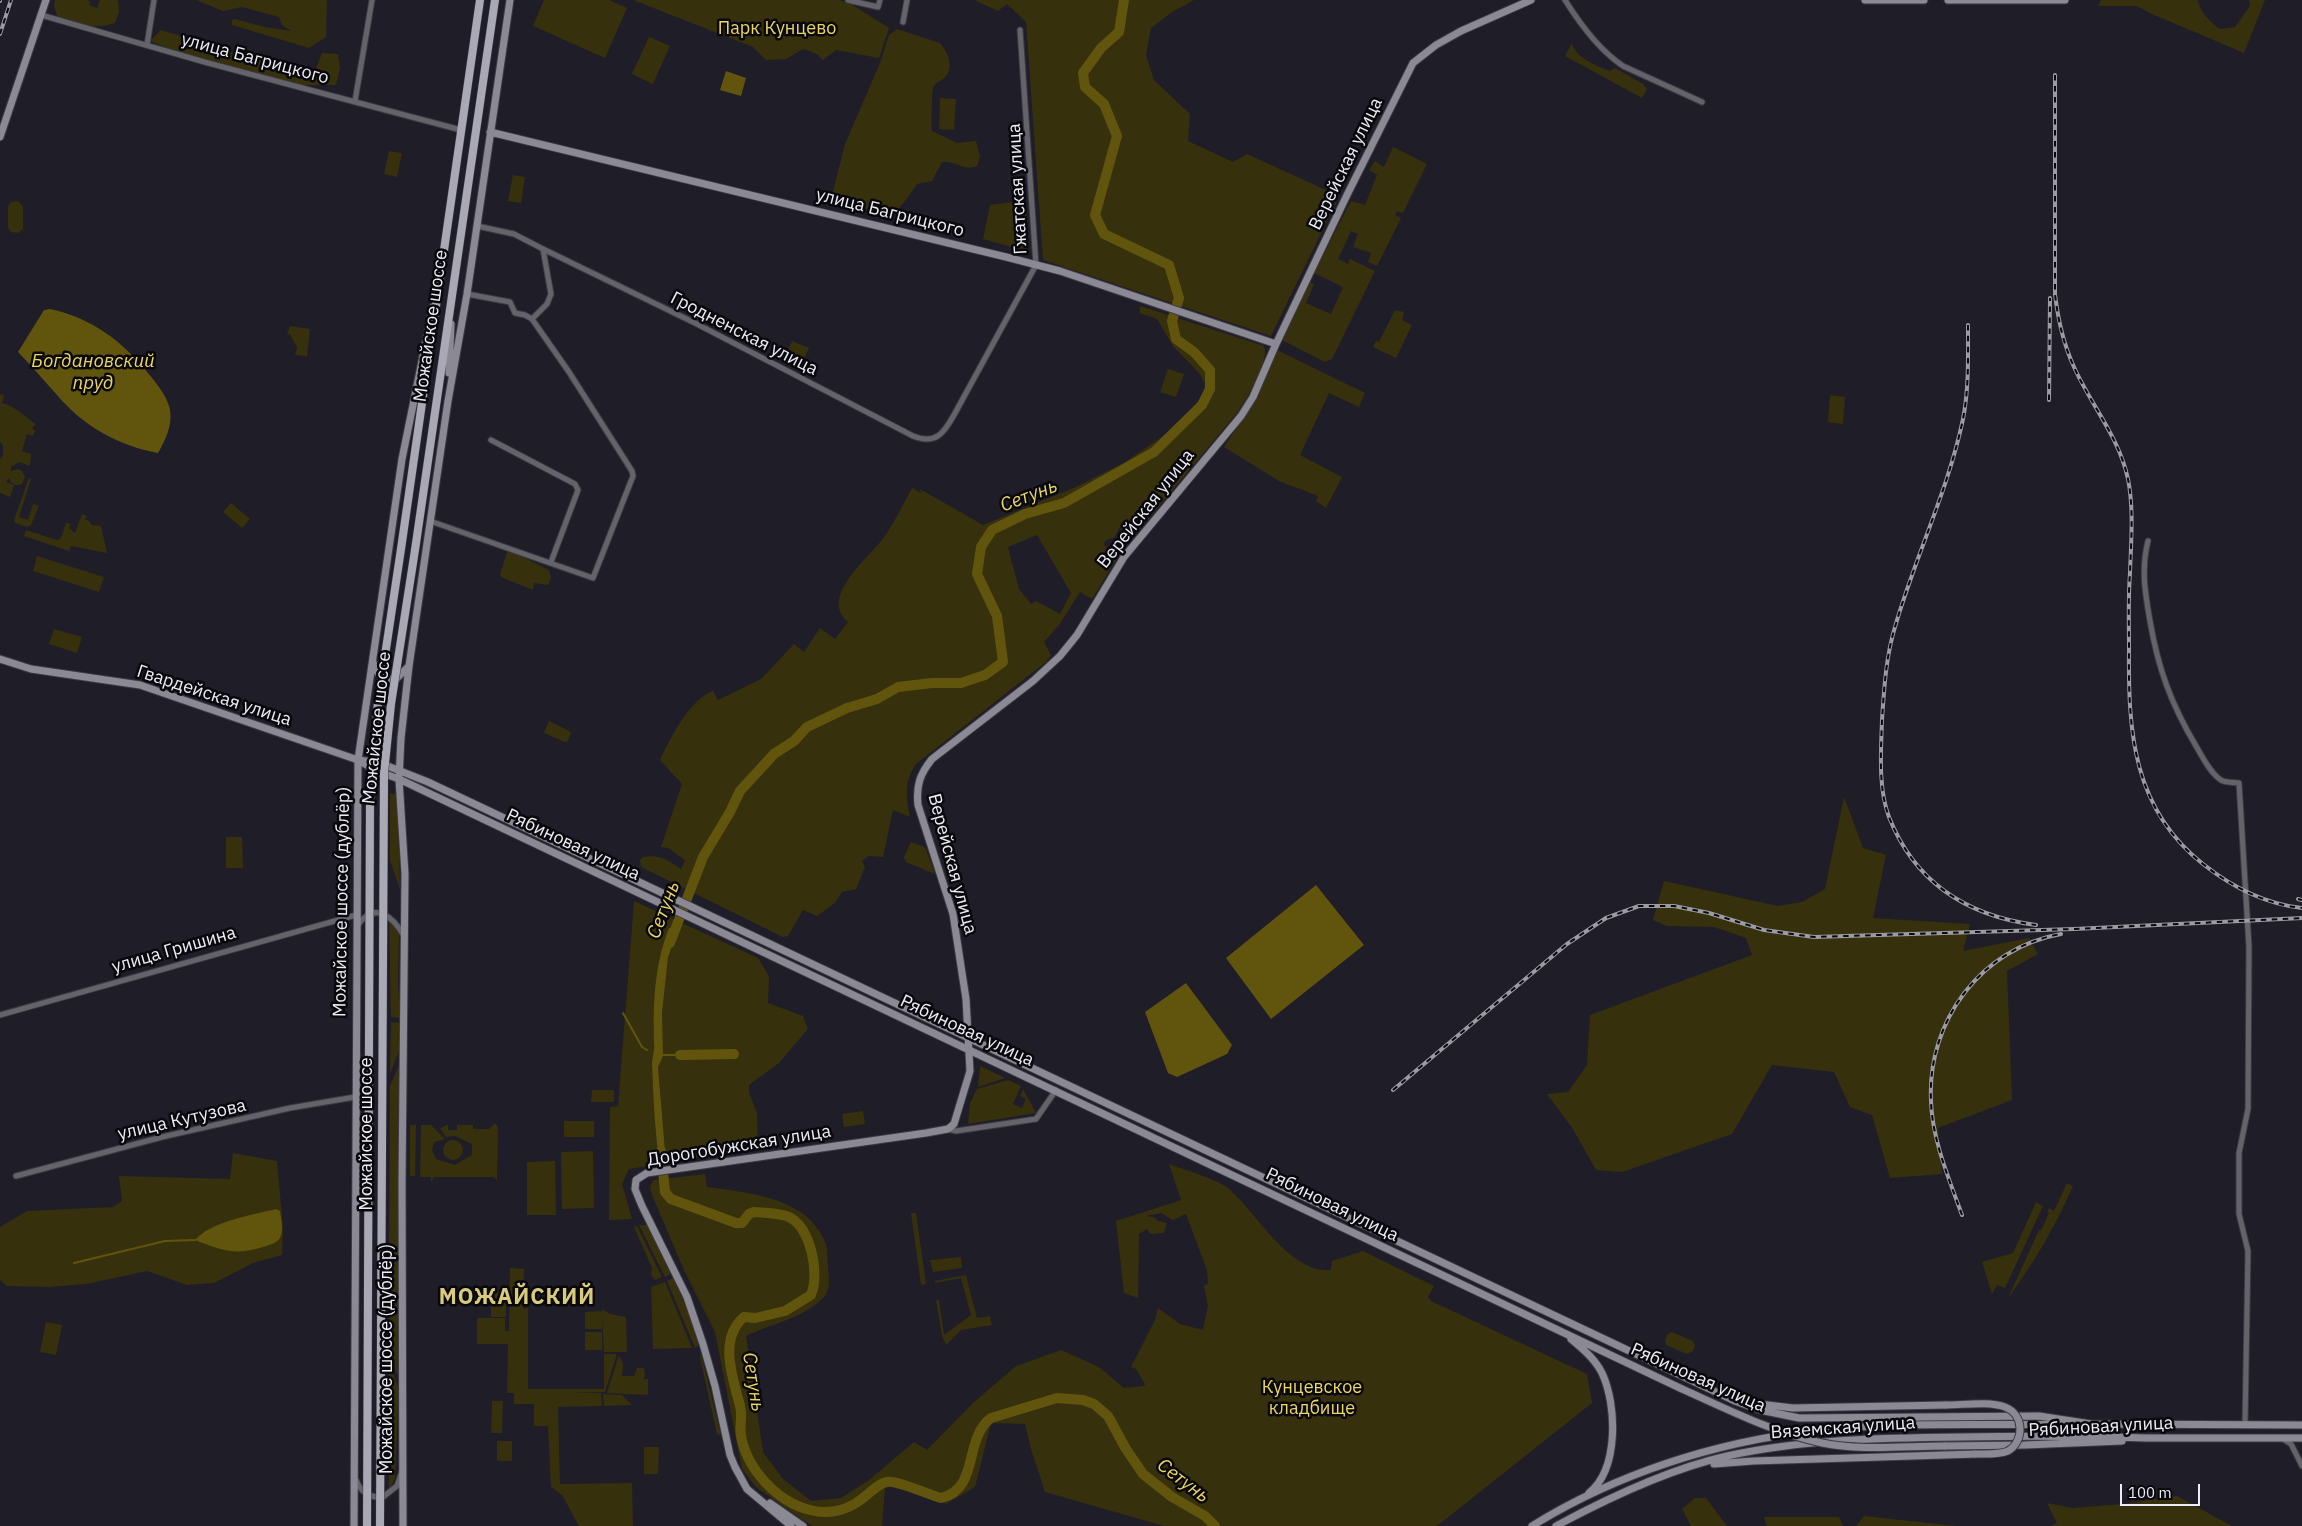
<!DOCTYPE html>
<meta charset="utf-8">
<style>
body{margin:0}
#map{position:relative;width:2302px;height:1526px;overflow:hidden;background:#1f1d28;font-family:"IBM Plex Sans",sans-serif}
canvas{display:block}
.scale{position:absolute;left:2120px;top:1484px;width:80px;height:22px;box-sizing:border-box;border:2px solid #eeedf5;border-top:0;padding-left:6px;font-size:15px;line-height:18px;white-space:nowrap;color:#eeedf5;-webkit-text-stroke:4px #08080d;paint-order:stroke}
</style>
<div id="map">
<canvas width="2302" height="1526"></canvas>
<div class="scale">100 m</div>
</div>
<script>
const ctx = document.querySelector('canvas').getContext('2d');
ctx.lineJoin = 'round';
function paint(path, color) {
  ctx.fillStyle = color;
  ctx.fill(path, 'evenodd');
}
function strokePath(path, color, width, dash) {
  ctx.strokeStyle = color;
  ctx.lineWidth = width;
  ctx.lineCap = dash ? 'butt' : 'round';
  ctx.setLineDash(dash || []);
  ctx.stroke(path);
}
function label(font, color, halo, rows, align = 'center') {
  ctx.font = font + ' "IBM Plex Sans",sans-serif';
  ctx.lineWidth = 5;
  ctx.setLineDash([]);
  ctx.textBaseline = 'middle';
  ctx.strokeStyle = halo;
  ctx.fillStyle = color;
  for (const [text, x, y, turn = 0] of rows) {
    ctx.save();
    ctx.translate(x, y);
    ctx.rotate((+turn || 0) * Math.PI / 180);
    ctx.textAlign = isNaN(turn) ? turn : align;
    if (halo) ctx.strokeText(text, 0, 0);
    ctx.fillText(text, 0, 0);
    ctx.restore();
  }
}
const green = new Path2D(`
 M55,0h31l4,1 -1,4 8,3 3,-8h18l1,12 -4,11c-20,7 -37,1 -57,-4l-4,-13z
 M196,0h131l-1,37 -17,11 -77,-23v-5l3,-1 30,8 26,4 -9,-6 -3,-8 -37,-10 -19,4z
 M544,0h65l18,8 -22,50 -72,-32z
 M633,0h206l12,4 38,24 -10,30 -43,-8 -13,10 -6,-6 -14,-5 -17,10 -20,1 -13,-13z
 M974,0h220l-22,12 -21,16 -5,27 8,25 36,34 -2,27 45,21 14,-8 92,42 -68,140 -228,-76 -17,-238 -19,-18 -9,7z
 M2101,0h97c1,10 13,24 22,29l15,-2 15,-21 -1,-6h16l-21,53 -92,-39 -15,-8h-39z
 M897,29l43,14c8,9 15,26 4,35 -4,4 -9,4 -11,10 -1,3 -2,39 -1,43l25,12 19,-2 4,16 -3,9c-13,6 -22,-6 -35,-4l-10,19 -15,3c-6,9 -12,18 -19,25 -9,9 -57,-4 -64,-13l-1,-5 12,-47 35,-81 9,-28z
 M161,30c51,15 101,34 154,41l7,-18 16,1 2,14 -4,17h-38l-118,-32 -30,-12z
 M649,37l21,9 -17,38 -21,-10z
 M1572,43c2,14 27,24 38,28l5,-3 28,16 4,5 -5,9 -77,-42z
 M940,98l16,1 -2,31 -15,-1z
 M1393,147l34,17 -24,49 -6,-2 -2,4 6,3 -24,48 -9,-4 3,-9 -18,-6 5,-13 -7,-3 -13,28 10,5 2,-5 25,12 -43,88 -7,3 -43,-22 28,-58 4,2 -8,19 25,11 12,-27 -29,-14 37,-72 14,4 12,-30 -8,-5 6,-9 9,6z
 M389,151l13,2 -5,24 -13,-3z
 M513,175l12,2 -4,26 -13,-2z
 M18,201l5,5v23l-5,4 -7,-1 -3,-4v-21l3,-5z
 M1020,201l6,5 1,43 -2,2 -42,-12 7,-34z
 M1140,306l124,40c6,16 -18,53 -27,67l-103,123 -15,-8 -5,10 -6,1 -5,5 15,12 -26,43 -12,-7 -21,33 -15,17 7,13 -5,7 -130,102c-12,17 -10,33 -6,53l-17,-7 -10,47 -15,-1 -6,5 3,6 -9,22 -14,3 -7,11 -18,13 -14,-6 -15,26 -5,1 -142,-70 -1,-7 3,-3c16,-3 24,2 38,12l4,-9 -17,-12 -7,-1 21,-63 -22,-24c11,-23 29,-60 53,-69l5,9 43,-21 33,-35 10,8 16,-24 15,11 13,-17c-30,-25 22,-65 37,-86 10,-15 18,-32 27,-48l9,5 -1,-4 63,36 93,-38 49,-25 44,-30 34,-35 2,-13 -5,-10 -27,-28 -16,-27 -17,-6zM1037,535l34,58 -11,21 -24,-13 -5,3 -12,-15 -11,-42z
 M1395,310l9,2 -2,8 10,5 -16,33 -23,-11 3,-6 3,1z
 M290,326l20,3 -3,27 -12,-1 2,-7 -7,-14h-3z
 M792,341l17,7 -9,19 -16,-7z
 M1277,350l88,43 -6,14 -30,-14 -29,62 42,22 -16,31 -10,-7 2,-5 -39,-15 -55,-34 31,-48z
 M1168,369l16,5 -8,23 -16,-5z
 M0,394l4,1 -2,8c13,3 23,14 34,21l-4,4 3,3 -2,5 -6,-2 -5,17 9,3 -1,12 -11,-4 -8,5v4l7,-2 4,2 3,6 -3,7c-7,3 -11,-1 -13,-6l-3,4 8,3 -4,12 -10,-4v-34l3,-3v-11l-3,-3z
 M1830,395l15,2 -2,27 -15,-2z
 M29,478l2,1 -12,38 9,3 5,-16 6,2 -8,19 -4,2 -12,-4 -1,-3z
 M231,503l19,16 -8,9 -19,-16z
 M82,514l5,2 -2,4h3l4,5 9,1 6,27 -36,-7 -2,5 -45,-15 2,-6 31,10 4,-2 5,-15 5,1 -2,4 6,5z
 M507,552l7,1 35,17 2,8 -3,7 -14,-2 -1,7 -30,-12 -3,-3z
 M37,556l67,21 -5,15 -66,-21z
 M54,629l28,8 -5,16 -28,-9z
 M549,721l22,11 -3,9 -3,1 -21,-9z
 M390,793l6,2 2,18 2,76 -10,-29z
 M1844,797l19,51 23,7 -13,63 97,6 -7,27 66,-13 9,16 -31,17 5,129 -74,28 4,46 -52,4 -18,-63 -22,-8 -16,-35 -62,-7 -40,69 -110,38 -26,-2 -23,-41 -26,-35 21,-2 19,-27 3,-50 162,-60 -6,-17 -32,-11 -47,-1 -14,-6 11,-39 114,25 24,-4 23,-13z
 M226,837h16l1,31h-17z
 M911,842l14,5 10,27 -29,-12 -2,-5z
 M634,901l124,57 11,18 -1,27 35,13 5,13 -29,34 -30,22v8l8,20 1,35 -129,21 -7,15 10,35 -23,1 1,-113 8,-1zM670,928l-8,85v42l-4,12 8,95 -8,1 -5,-75 -1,-28 3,-13 -2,-18z
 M389,919l9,11 1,7 -1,46 2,35 -9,-1z
 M391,1022l9,1 -1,28 -9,23z
 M399,1065l-1,193h-9l1,-172z
 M980,1066l25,12 -27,9z
 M1008,1080l13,6 -8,18 9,4 4,-9 -6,-3 3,-7 13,24 -68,11 2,-21 7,-14z
 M592,1090h22v12h-23z
 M863,1111l2,13 -21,3 -2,-13z
 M564,1121h30v16h-30z
 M495,1123l3,4 -1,54 -3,-4h-60l-3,5v-5h-11l1,-52h10l14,14 -11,3 -2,8 4,9 19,6 17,-10v-11l-17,-8 -9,1 -6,-9 8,-3v5h9v-5h16v4h16z
 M410,1125h6l-1,51h-5z
 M443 1150a10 10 0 1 1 20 0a10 10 0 1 1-20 0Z
 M593,1151l1,57 -32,1 -1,-57z
 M233,1153l44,8 6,67 -1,27 -29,8 -39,20 -27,2 -40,-14 -61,13 -37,3 -42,-1 -7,-6v-53l27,-16 86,-4 9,-6 -3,-25 111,3z
 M555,1161l1,54h-29v-53z
 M1169,1164c13,5 51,16 60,25 28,24 61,85 102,81l1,-9 31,-10 71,35 -6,11 3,4 156,73 5,29 -155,123h-273l-119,-34 -14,-43 -6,-25 -34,-1 -16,64 -29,17 -46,-17 -15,-1 -3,40h-70l-55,-38 -15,-19 -27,-137 -31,-62 -32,-75 -2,-9 4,-6 51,-6 2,13c41,6 99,9 118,55 3,6 2,15 3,22 0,11 4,24 -4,33 -19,21 -54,27 -78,39l17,116 20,27 28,22 30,-3 28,-18 45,-38 13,8 46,-47 43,-37 45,-16 38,17 25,21 20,-2 1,-2 -9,-15 -5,-2 24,-47 3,-12 22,16 23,6 5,-24 -4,-20 4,-2 -1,-14 -21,-56 -13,6 -12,-7 -15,3 8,1 4,4 9,2 -3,10 -14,1 -3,-5 -8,5 -1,64 -14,-5 -8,-72 65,-21z
 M2067,1183l6,3c-18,41 -39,77 -65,112l31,-68 2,1 8,-18 -2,-1 2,-4 5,3z
 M2036,1202l7,4 -38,82 -8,-3 -5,9 -10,-32 31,-9z
 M911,1213h5l10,71 -5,1z
 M639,1225h8l24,49 -6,3z
 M637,1226l25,51 -7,3 -4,-5 1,-7 -18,-41z
 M961,1257l1,11 -29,4 -3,-12z
 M388,1262h10v115l-9,-23z
 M510,1268l14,1 -1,40 5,-1v81h76v-35h13l-12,38 -35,1h31l1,13 -44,1 2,77 72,-1 1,43h-54l-17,-31 -11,-8 -3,-61h-14v-22h-20v-11h-7l1,-49h-31v-26h28v13h4z
 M966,1275l11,43 13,-2 2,9 -31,5 -15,15 -4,-9 -6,-36h3l5,35 27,-20 -10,-37 -26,5v-2z
 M673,1278l14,30 12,37 -4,3 -28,-67z
 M665,1282l27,66 -39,1 -2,-62z
 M491,1292h15v25h-15z
 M602,1309l8,5 16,3 1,35h-23l-2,-33v10h-17v-17l17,-1z
 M46,1322l16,3 -6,30 -16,-3z
 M585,1332h17v18h-17z
 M1672,1332l21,9 2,5 -3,6 -5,2 -21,-9 -1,-5 3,-6z
 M699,1353l3,5 19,77 -4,-1z
 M619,1355l4,9 -1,12h12l3,-8h7l1,9 -2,2h5v16l-41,-2z
 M389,1364l9,22v18l-3,74 -6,13z
 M603,1394l19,1 10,10 -28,1z
 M492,1401h11l-1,32h-11z
 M497,1441h15v20h-15z
 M644,1447h15l-1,27h-14z
 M2177,1496l55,30h-182l7,-3 -10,-20 25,5 51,-4z
 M1695,1498h11l21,28h-36l-9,-17z
 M1864,1516l92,10h-100z
 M1764,1517h75l4,9h-76z`);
const water = new Path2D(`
 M726,71l20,7 -5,18 -21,-6z
 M50,309c42,9 72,32 98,64 8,10 17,20 21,33 5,15 -3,34 -11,47 -39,-7 -75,-27 -101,-58 -13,-14 -25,-29 -39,-43l26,-42z
 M1316,885l48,60 -93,74 -45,-61z
 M669,928l8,3 -9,26 -6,56 1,43 -5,11 8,95 -7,1c-4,-33 -6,-66 -7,-99 0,-7 3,-13 2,-19 -1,-40 0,-79 15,-117z
 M1186,983l46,62 -5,9 -50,23 -9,-4 -23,-61z
 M276,1209l4,2c1,8 4,19 0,27 -4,6 -11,7 -17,9 -28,9 -42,3 -68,-7 17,-19 57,-25 81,-31z`);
const stream = new Path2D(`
 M623,1013l19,34 5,3
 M662,1055h18
 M74,1263l91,-22 30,-1`);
const river = new Path2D(`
 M670,943l33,-86 27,-45 10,-21 34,-37 20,-13 13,-14 40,-19 30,-9 21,-12 34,-4h29l24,-8 18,-13 -6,-46 -20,-42 4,-27 11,-17 33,-16 39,-11 90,-51 48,-47 8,-16v-19l-16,-18 -18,-13 -4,-18 7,-23 -10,-33 -65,-31 -9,-19 22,-79 -13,-32 -19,-17 -2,-14 18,-25 18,-16 5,-32
 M680,1055l54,-1
 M661,1151l4,41 6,7 65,24h6l7,-9 5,-2c11,1 26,1 35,5 22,11 31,57 22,78l-26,16 -30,7 -11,-1c-26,22 -11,61 -4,89 3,10 -1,20 1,30 6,33 36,66 69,74 23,6 41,-1 58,-16 6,-5 12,-11 19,-12 10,-2 42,13 54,16 39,-9 22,-59 50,-80l66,-20 26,2 11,4 14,12 18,33 17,25 29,23 33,19 10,10`);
const street = new Path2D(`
 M848,0l30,7 2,-7
 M1565,0c15,24 34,50 58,66l79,36
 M41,15l167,48 253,67
 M903,22l4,-22
 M147,45l7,-45
 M355,101l17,-101
 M477,226l37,8 29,15
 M532,319l15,-15 4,-10 -8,-45 150,73 220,114c23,9 31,-3 41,-21l82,-150 -16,-235
 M491,440l84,44 3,6 -27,72
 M430,521l163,57 40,-102 -1,-5 -63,-99 -37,-53 -7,-4 -10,-2 -5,-11 -43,-8
 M2148,541c-7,28 -3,52 2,80 8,47 21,83 46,125 6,10 14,27 25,34 4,3 13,2 18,3l10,164 -1,162 -9,44v61l9,37 -3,174
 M358,925c17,-25 36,-7 46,11
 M0,1015l356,-100
 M948,1129l8,2 80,-12 20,-29
 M16,1176l146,-39 128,-29 65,-11
 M2283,1439l8,5 11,22
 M356,1480c5,13 14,18 27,17l14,-11 5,-15`);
const secondary = new Path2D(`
 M1865,0h38
 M1906,0h18
 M1948,0h117
 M490,132l516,125 54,14 216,73
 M0,137l46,-137
 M449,373l2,-49
 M0,659l31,10 109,16 218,75 19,11 22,8 1283,610
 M373,662c3,13 10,17 23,17l12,-12
 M358,760l22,3 48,19 1307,619 25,9 39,8 240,-2 52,8 211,1
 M1571,1339c12,10 24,20 31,34 15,32 17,96 -13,120
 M1742,1399l17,5 34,4 153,-3
 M2142,1438h160
 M1944,1446l81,-1 97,-4
 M1714,1464l39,-3 223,-7
 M770,1503l33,23
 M354,1526l4,-766 44,-301 31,-152
 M403,1526l-1,-344 3,-308 -6,-95 2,-41 8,-72 39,-265 19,-107 43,-294
 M791,1526l-44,-37 -12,-22 -5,-12 -15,-69 -12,-42 -16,-47 -45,-91 -7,-17 1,-9 11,-7 279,-40 22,-4 6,-5 16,-53 -4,-72 -13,-85 -35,-109c-2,-20 2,-31 14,-46l101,-78 27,-25 17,-21 47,-78 117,-141 12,-19 23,-53 71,-149 66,-132 23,-18 25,-14 70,-31
 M1532,1526c84,-52 183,-84 281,-95 85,-10 172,-5 258,-7
 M1556,1526c52,-28 113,-57 171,-70 77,-17 155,-18 234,-19 62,-1 123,-1 185,1`);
const primary = new Path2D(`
 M401,549l79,-549
 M415,550l80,-550`);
const rail = new Path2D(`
 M0,1v-1
 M0,34l11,-34
 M2055,75v219c3,26 8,49 19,73 17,38 45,70 54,112 6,30 3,63 2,94 -2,25 -1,51 -1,76 -1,83 4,160 74,215 29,23 62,40 99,44
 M1968,325c0,31 1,64 -5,94 -15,72 -48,138 -68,208 -9,29 -11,62 -13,93 -1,31 -4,68 7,97 26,66 79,99 147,108
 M2049,400l1,-102
 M2298,899l4,1
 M1393,1090l174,-146 39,-26 33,-12h35l35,7 55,17 50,7 260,-8 228,-11
 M1962,1215c-13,-36 -30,-76 -31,-114 -4,-80 50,-153 130,-167`);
const secondaryBridge = new Path2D(`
 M1682,1389c45,20 92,44 140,54 39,8 82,3 122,3
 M1946,1405c18,0 42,-4 59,2 19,7 20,34 3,44 -9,4 -22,3 -32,3`);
const primaryBridge = new Path2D(`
 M367,1526l3,-726 8,-98 23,-153
 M380,1526l4,-753 7,-69 24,-154`);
const parkNames = [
 ["Парк Кунцево",777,29],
 ["Кунцевское",1312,1388],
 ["кладбище",1312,1409]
];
const streetNames = [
 ["улица Багрицкого",255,59,15],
 ["Верейская улица",1346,164,-64],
 ["Гжатская улица",1018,189,-93],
 ["улица Багрицкого",890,213,14],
 ["Можайское шоссе",431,326,-82],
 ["Гродненская улица",744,334,27],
 ["Верейская улица",1146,509,-52],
 ["Гвардейская улица",214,696,18],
 ["Можайское шоссе",377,728,-84],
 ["Рябиновая улица",573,845,25],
 ["Верейская улица",952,864,75],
 ["Можайское шоссе (дублёр)",342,902,-89],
 ["улица Гришина",174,950,-16],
 ["Рябиновая улица",967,1031,25],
 ["улица Кутузова",182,1120,-13],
 ["Можайское шоссе",367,1134,-90],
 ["Дорогобужская улица",739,1146,-9],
 ["Рябиновая улица",1332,1205,26],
 ["Можайское шоссе (дублёр)",387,1359,-90],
 ["Рябиновая улица",1698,1378,24],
 ["Рябиновая улица",2101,1427,-3],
 ["Вяземская улица",1843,1428,-4]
];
const waterNames = [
 ["Богдановский",93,362],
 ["пруд",93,384],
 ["Сетунь",1029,496,-21],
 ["Сетунь",664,910,-69],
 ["Сетунь",753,1382,81],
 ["Сетунь",1183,1481,37]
];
const districtNames = [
 ["МОЖАЙСКИЙ",517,1298]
];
paint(green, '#37300d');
paint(water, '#61550e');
strokePath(stream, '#61550e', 2);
strokePath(river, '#61550e', 10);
strokePath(street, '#3c3a45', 7);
strokePath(secondary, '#3c3a45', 9);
strokePath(primary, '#3c3a45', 9);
strokePath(street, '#636369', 5);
strokePath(secondary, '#8b8993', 7);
strokePath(primary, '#a9a8b5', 8);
strokePath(rail, '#9c9ba4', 4);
strokePath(rail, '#08080d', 2, [5.5]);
strokePath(secondaryBridge, '#3c3a45', 9, []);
strokePath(primaryBridge, '#3c3a45', 9, []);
strokePath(secondaryBridge, '#8b8993', 7);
strokePath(primaryBridge, '#a9a8b5', 8);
label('18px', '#edd762', '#08080d', parkNames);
label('18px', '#eeedf5', '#08080d', streetNames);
label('italic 19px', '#edd763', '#08080d', waterNames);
ctx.letterSpacing = '1px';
label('bold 22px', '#d9ca7c', '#08080d', districtNames);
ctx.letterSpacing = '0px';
</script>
